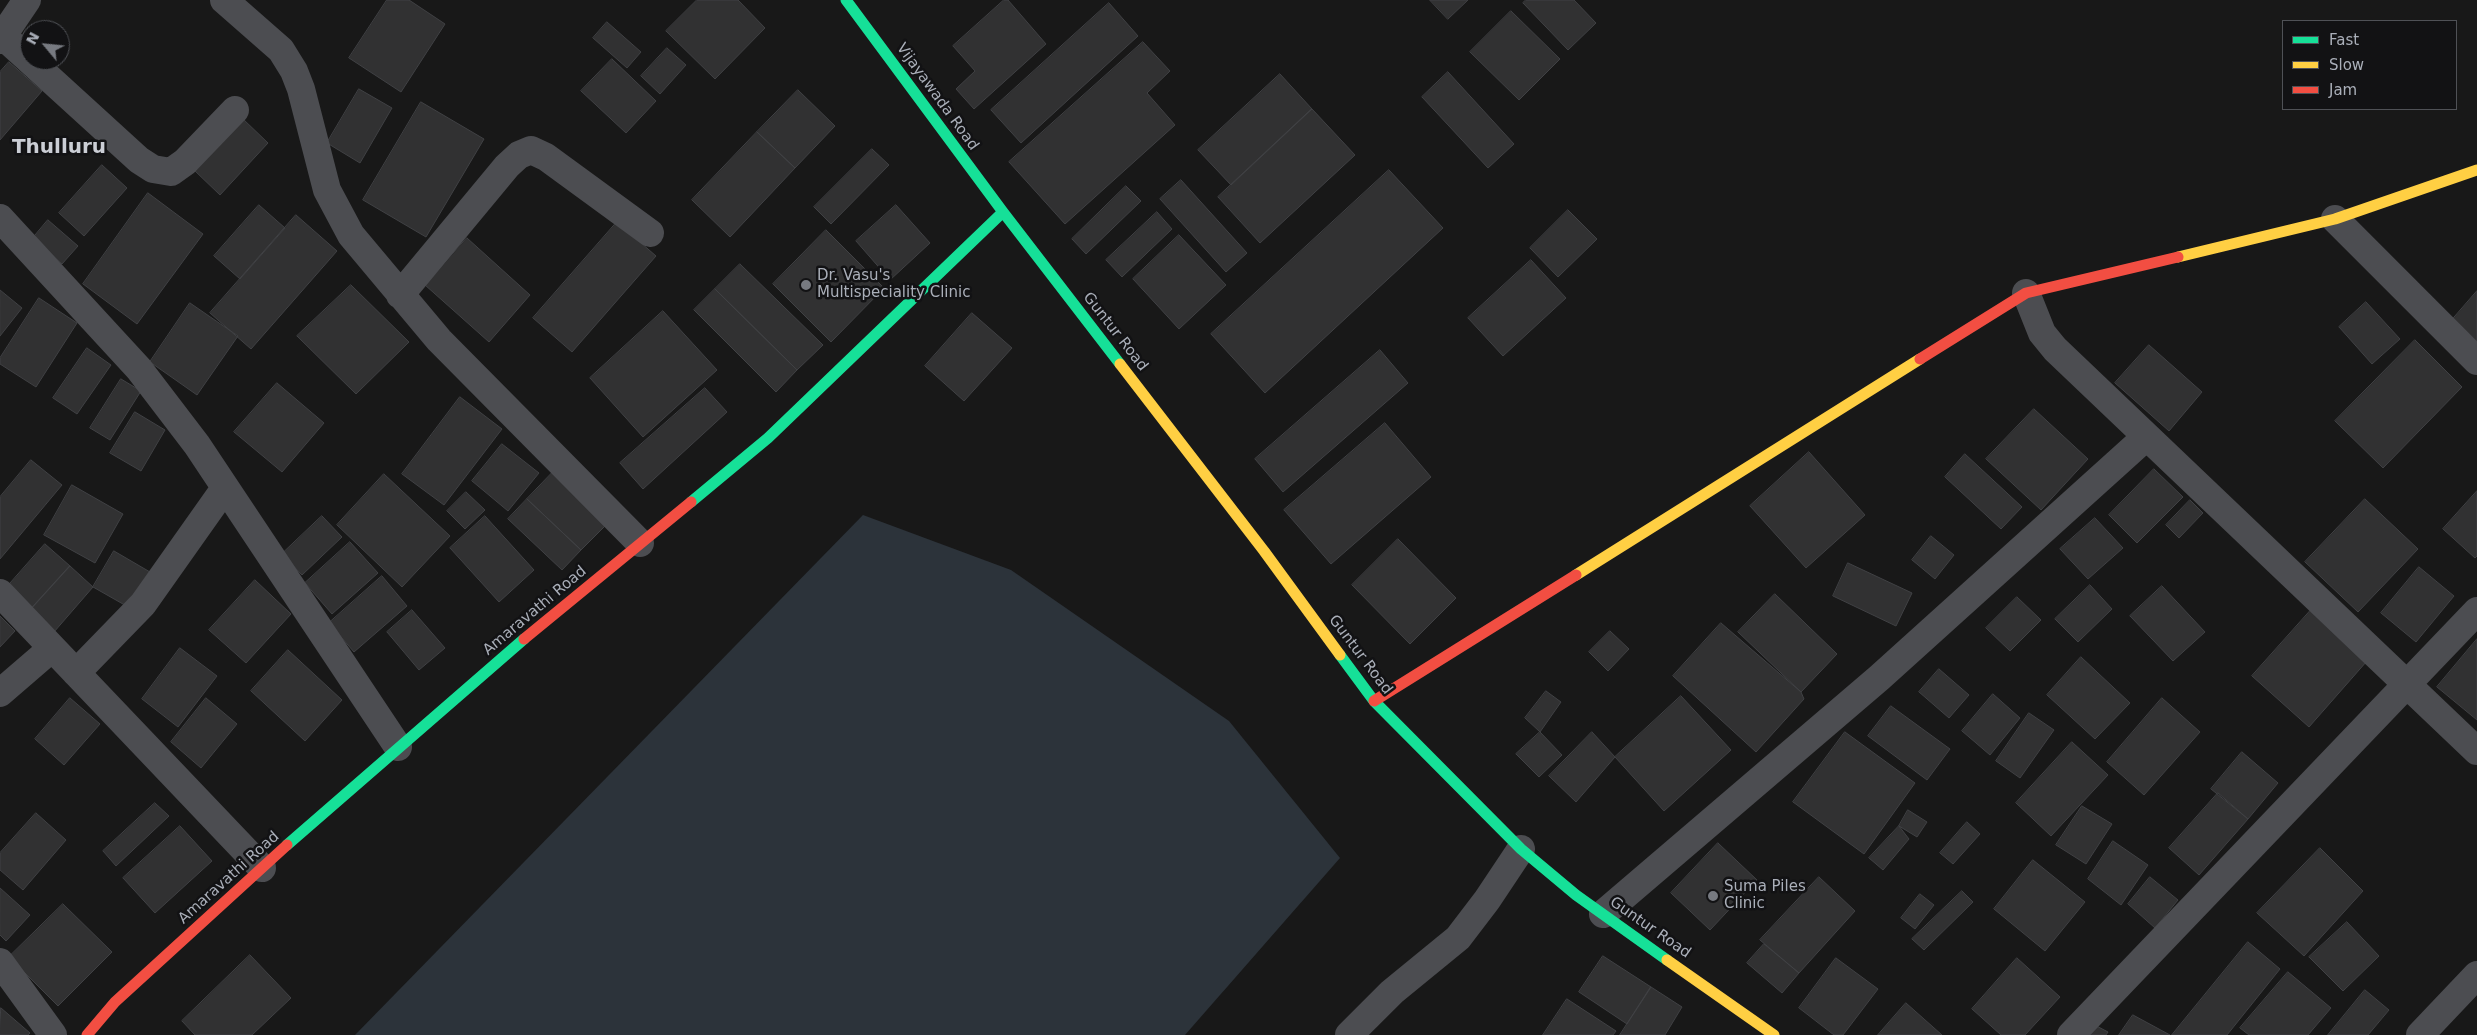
<!DOCTYPE html>
<style>
body{margin:0}
#map{position:relative;width:2477px;height:1035px;overflow:hidden;background:#181818;font-family:"DejaVu Sans",sans-serif}
canvas{display:block}
.legend{position:absolute;left:2282px;top:20px;width:175px;height:90px;box-sizing:border-box;background:#121214;border:1px solid #4f5156;margin:0;padding:6px 9px;list-style:none;font-size:15px;color:#aaafb9}
.legend li{display:flex;align-items:center;gap:10px;height:25px}
.legend b{width:25px;border:1px solid #4f5156}
.north{position:absolute;left:20px;top:20px;width:50px;height:50px;box-sizing:border-box;background:#121214;border:1px solid #4f5156;border-radius:50%;rotate:298deg;font-size:14px;font-weight:700;line-height:20px;text-align:center;color:#aaafb9}
.north::after{content:'';display:block;margin:auto;width:18px;height:22px;background:#777a81;clip-path:polygon(50% 0,100% 100%,50% 72%,0 100%)}
</style>
<div id="map">
<canvas width="2477" height="1035"></canvas>
<ul class="legend">
<li><b style="height:6px;background:#16e098"></b>Fast</li>
<li><b style="height:6px;background:#ffcf43"></b>Slow</li>
<li><b style="height:6px;background:#f24e42"></b>Jam</li>
</ul>
<div class="north">N</div>
</div>
<script>
const ctx = document.querySelector('canvas').getContext('2d');
ctx.lineJoin = 'round';
function paint(path, color) {
  ctx.fillStyle = color;
  ctx.fill(path, 'evenodd');
}
function strokePath(path, color, width, dash) {
  ctx.strokeStyle = color;
  ctx.lineWidth = width;
  ctx.lineCap = dash ? 'butt' : 'round';
  ctx.setLineDash(dash || []);
  ctx.stroke(path);
}
function label(font, color, halo, rows, align = 'center') {
  ctx.font = font + ' "DejaVu Sans",sans-serif';
  ctx.lineWidth = 5;
  ctx.setLineDash([]);
  ctx.textBaseline = 'middle';
  ctx.strokeStyle = halo;
  ctx.fillStyle = color;
  for (const [text, x, y, turn = 0] of rows) {
    ctx.save();
    ctx.translate(x, y);
    ctx.rotate((+turn || 0) * Math.PI / 180);
    ctx.textAlign = isNaN(turn) ? turn : align;
    if (halo) ctx.strokeText(text, 0, 0);
    ctx.fillText(text, 0, 0);
    ctx.restore();
  }
}
const water = new Path2D(`
 M863,515l148,55 218,151 111,137 -155,177h-830z`);
const building = new Path2D(`
 M387,0h22l36,24 -44,68 -52,-34z
 M697,0h41l27,28 -50,51 -49,-48z
 M1004,0h4l38,44 -72,65 -18,-20 19,-18 -22,-25z
 M1430,0h38l-20,19z
 M1526,0h48l22,23 -28,27 -45,-47z
 M1109,3l29,33 -117,107 -30,-33z
 M1511,11l49,48 -41,41 -49,-48z
 M607,22l34,30 -14,16 -34,-30z
 M1143,42l27,29 -23,22 28,32 -110,99 -56,-62z
 M667,48l19,17 -26,29 -19,-18z
 M612,59l44,42 -30,32 -45,-42z
 M9,62l33,29 -42,49v-68z
 M1448,72l66,72 -26,24 -66,-71z
 M1280,74l32,35 -81,76 -33,-35z
 M359,89l33,19 -32,55 -33,-20z
 M798,90l37,36 -40,42 -38,-36z
 M421,102l63,37 -58,98 -63,-37z
 M1312,109l43,46 -95,88 -42,-46z
 M242,118l26,25 -48,52 -26,-25z
 M757,132l38,36 -65,69 -38,-37z
 M872,149l17,16 -58,59 -17,-17z
 M102,165l25,23 -43,48 -25,-23z
 M1389,170l54,58 -178,165 -54,-59z
 M1181,180l66,73 -21,19 -66,-73z
 M1126,186l15,15 -55,53 -14,-15z
 M148,193l55,41 -66,90 -54,-40z
 M259,205l26,23 -45,51 -26,-23z
 M896,205l34,38 -40,37 -34,-39z
 M1568,210l29,29 -39,38 -28,-29z
 M1157,212l15,17 -50,48 -16,-17z
 M296,215l41,36 -86,98 -41,-36z
 M48,220l30,26 -16,18 -29,-26z
 M617,222l39,34 -84,96 -39,-34z
 M826,230l58,58 -53,54 -58,-58z
 M1179,235l47,50 -47,44 -46,-50z
 M467,238l63,57 -41,47 -64,-57z
 M1531,260l35,38 -63,58 -35,-38z
 M740,264l83,81 -26,25 -82,-81z
 M351,285l58,57 -53,52 -59,-58z
 M715,289l82,81 -21,22 -82,-82z
 M0,290l22,18 -22,28z
 M2477,291v51l-25,-22z
 M39,298l38,25 -41,64 -36,-23v-6z
 M2366,302l34,37 -28,25 -33,-37z
 M190,303l48,33 -41,59 -47,-33z
 M663,311l54,59 -74,67 -53,-59z
 M972,313l40,35 -48,53 -39,-35z
 M2415,340l47,47 -79,81 -48,-47z
 M2149,345l53,47 -33,39 -54,-48z
 M87,348l24,17 -34,49 -24,-16z
 M1380,350l28,33 -125,109 -28,-33z
 M121,379l20,12 -31,49 -20,-12z
 M277,383l47,40 -42,49 -48,-40z
 M705,388l22,24 -84,77 -23,-26z
 M460,397l42,32 -58,76 -42,-31z
 M2034,409l54,50 -47,51 -55,-51z
 M135,412l30,18 -24,41 -31,-18z
 M1385,423l46,54 -100,87 -47,-54z
 M502,444l37,29 -31,38 -36,-30z
 M1809,452l56,63 -59,53 -56,-62z
 M1965,454l57,53 -21,22 -56,-52z
 M31,460l31,25 -62,74v-62z
 M2154,469l29,28 -46,46 -28,-28z
 M553,472l54,52 -26,26 -54,-51z
 M384,474l66,62 -48,51 -65,-62z
 M72,485l51,29 -28,49 -51,-28z
 M2477,491v65l-2,2 -32,-29z
 M466,492l19,18 -20,19 -18,-18z
 M527,499l54,51 -19,20 -54,-51z
 M2365,499l53,50 -60,63 -53,-50z
 M2190,500l13,13 -24,25 -13,-13z
 M322,516l20,21 -40,38 -20,-21z
 M485,516l49,54 -35,32 -49,-54z
 M2095,518l28,30 -35,31 -28,-30z
 M1931,536l23,19 -19,24 -23,-19z
 M1398,539l58,59 -46,46 -58,-59z
 M350,542l28,31 -46,41 -27,-31z
 M45,544l25,22 -39,43 -24,-22z
 M114,551l36,21 -20,36 -37,-21z
 M1848,563l64,30 -16,33 -63,-30z
 M70,566l23,21 -39,45 -23,-23z
 M2419,567l35,29 -38,46 -35,-29z
 M382,576l25,30 -53,46 -25,-29z
 M255,580l36,34 -45,49 -37,-33z
 M2090,585l22,24 -34,33 -23,-23z
 M2162,586l43,46 -32,29 -43,-45z
 M1775,594l62,60 -36,38 -63,-60z
 M2017,597l24,23 -31,31 -24,-23z
 M412,610l33,38 -26,22 -32,-38z
 M2311,610l56,51 -58,66 -57,-51z
 M0,616l15,15 -15,16z
 M1721,623l80,69 3,7 -48,53 -83,-76z
 M1610,631l19,18 -21,22 -19,-19z
 M2477,639v81l-40,-33z
 M180,648l37,28 -39,51 -36,-28z
 M288,650l54,50 -37,41 -54,-50z
 M2081,657l49,46 -35,36 -48,-44z
 M1939,669l30,26 -20,23 -30,-26z
 M1546,691l15,11 -21,30 -15,-14z
 M1993,694l27,24 -30,37 -28,-24z
 M1681,696l50,54 -67,61 -49,-54z
 M70,698l30,26 -36,41 -29,-26z
 M206,698l31,26 -36,44 -30,-26z
 M2162,698l38,34 -56,63 -37,-33z
 M1891,706l59,43 -23,31 -59,-44z
 M2029,713l25,17 -34,48 -24,-17z
 M1540,732l22,23 -23,22 -23,-23z
 M1592,732l23,25 -39,45 -27,-26z
 M1845,732l70,51 -51,71 -71,-52z
 M2072,742l36,33 -57,61 -35,-33z
 M2242,752l36,31 -30,36 -37,-30z
 M2218,793l30,26 -49,56 -30,-27z
 M155,803l14,13 -53,50 -13,-15z
 M2082,806l30,18 -26,40 -30,-19z
 M1908,810l19,12 -10,15 -18,-11z
 M36,813l30,27 -43,50 -23,-20v-17z
 M1967,822l13,12 -27,30 -13,-11z
 M180,826l32,35 -57,52 -32,-35z
 M1899,826l10,13 -26,31 -14,-12z
 M2113,841l35,24 -27,40 -33,-26z
 M1718,843l39,37 -47,50 -39,-37z
 M2320,848l43,43 -59,65 -47,-43z
 M2033,860l52,42 -40,49 -51,-42z
 M1819,877l36,34 -56,62 -39,-33z
 M2150,877l28,23 -23,28 -27,-24z
 M0,888l30,27 -24,26 -6,-6z
 M1962,891l11,11 -49,48 -12,-11z
 M1920,894l14,11 -19,24 -14,-11z
 M63,904l49,48 -54,54 -49,-49z
 M2347,922l32,34 -36,35 -34,-34z
 M2248,942l32,27 -53,66h-55z
 M1764,944l35,29 -17,20 -35,-30z
 M250,955l41,43 -39,37h-57l-13,-14z
 M1603,956l48,31 -24,37 -48,-32z
 M1836,958l42,31 -35,46h-9l-35,-27z
 M2017,958l43,39 -35,38h-24l-29,-26z
 M2288,972l43,36 -23,27h-59l-9,-7z
 M1651,987l31,20 -17,28h-45z
 M2365,990l24,20 -21,25h-40z
 M1567,999l49,32 -3,4h-70z
 M1906,1003l36,32h-64z
 M1,1008l29,25 -2,2h-28z
 M2133,1015l37,20h-51z
 M2089,1022l19,10 -2,3h-28z`);
const street = new Path2D(`
 M224,0l57,50 13,21 7,18 26,101 24,45 88,105 201,203
 M3,36l136,124 14,9 18,3 14,-10 50,-52
 M0,40l27,-40
 M0,218l139,151 58,76 201,302
 M2335,219l142,142
 M2026,293l16,40 13,16 422,402
 M400,295l107,-129 12,-11 12,-5 15,7 104,76
 M0,593l262,275
 M76,673l67,-69 82,-116
 M0,693l51,-44
 M1603,914l276,-236 267,-241
 M0,962l53,73
 M1349,1035l43,-43 66,-54 29,-38 34,-51
 M2071,1035l406,-424
 M2420,1035l57,-60`);
const fast = new Path2D(`
 M846,0l157,212 117,152
 M691,502l77,-64 235,-226
 M1340,655l34,46 147,148 55,46 91,65
 M287,845l237,-206`);
const slow = new Path2D(`
 M2178,257l157,-38 142,-49
 M1120,364l144,187 76,104
 M1576,575l344,-216
 M1667,960l107,75`);
const jam = new Path2D(`
 M1920,359l106,-66 152,-36
 M524,639l167,-137
 M1374,701l202,-126
 M87,1035l28,-33 172,-157`);
const markers = [
 [806,285,6,"#777a81"],
 [1713,896,6,"#777a81"]
];
const streetNames = [
 ["Vijayawada Road",937,97,54],
 ["Guntur Road",1115,332,52],
 ["Amaravathi Road",535,611,-40],
 ["Guntur Road",1360,655,53],
 ["Amaravathi Road",229,878,-42],
 ["Guntur Road",1650,928,35]
];
const poiNames = [
 ["Dr. Vasu's",817,276],
 ["Multispeciality Clinic",817,293],
 ["Suma Piles",1724,887],
 ["Clinic",1724,904]
];
const districtNames = [
 ["Thulluru",59,148]
];
paint(water, '#2c333a');
paint(building, '#313132');
strokePath(building, '#404144', 1);
strokePath(street, '#4c4d51', 28);
strokePath(fast, '#16e098', 11);
strokePath(slow, '#ffcf43', 11);
strokePath(jam, '#f24e42', 11);
for (const [x, y, r, color] of markers) {
  const dot = new Path2D();
  dot.arc(x, y, r, 0, 2 * Math.PI);
  ctx.fillStyle = color;
  ctx.fill(dot);
  strokePath(dot, '#121214', 2);
}
label('15px', '#aaafb9', '#121214', streetNames);
label('15px', '#aaafb9', '#121214', poiNames, 'left');
label('bold 20px', '#cbced5', '#121214', districtNames);
</script>
